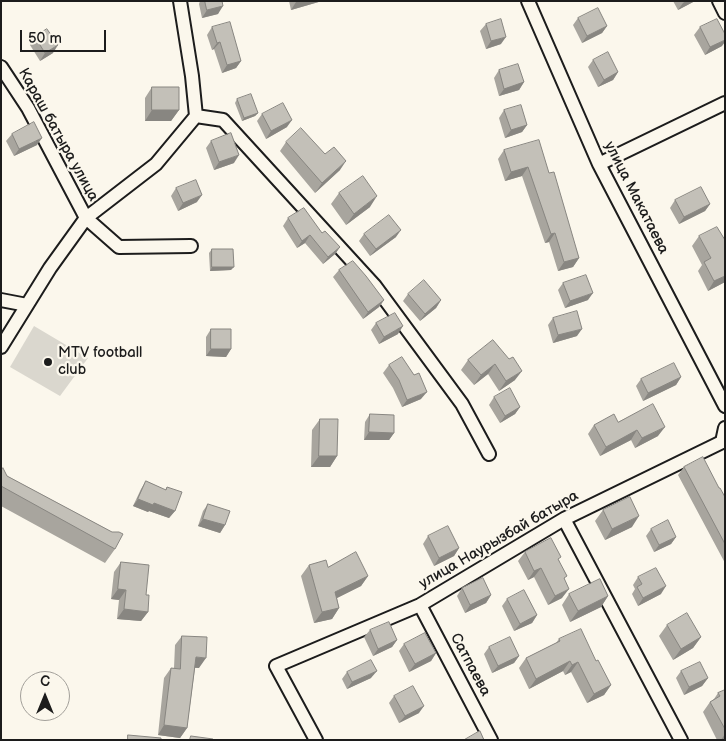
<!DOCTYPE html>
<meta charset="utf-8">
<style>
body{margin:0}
#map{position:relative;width:726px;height:741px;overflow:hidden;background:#fbf7ec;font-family:"Balsamiq Sans",sans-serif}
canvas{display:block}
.frame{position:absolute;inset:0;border:2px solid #1c1c1c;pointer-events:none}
.north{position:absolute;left:20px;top:671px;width:50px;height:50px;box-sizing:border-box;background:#fbf7ec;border:1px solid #a29f99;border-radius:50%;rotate:0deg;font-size:14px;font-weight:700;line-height:20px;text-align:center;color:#1c1c1c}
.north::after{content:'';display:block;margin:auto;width:18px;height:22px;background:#1c1c1c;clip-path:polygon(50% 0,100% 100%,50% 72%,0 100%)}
.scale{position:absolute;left:20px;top:30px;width:86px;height:22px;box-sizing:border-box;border:2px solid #1c1c1c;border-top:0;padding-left:6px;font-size:15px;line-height:18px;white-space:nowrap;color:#1c1c1c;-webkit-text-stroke:4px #fbf7ec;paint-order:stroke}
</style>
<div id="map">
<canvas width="726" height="741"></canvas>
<div class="frame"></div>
<div class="north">С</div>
<div class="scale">50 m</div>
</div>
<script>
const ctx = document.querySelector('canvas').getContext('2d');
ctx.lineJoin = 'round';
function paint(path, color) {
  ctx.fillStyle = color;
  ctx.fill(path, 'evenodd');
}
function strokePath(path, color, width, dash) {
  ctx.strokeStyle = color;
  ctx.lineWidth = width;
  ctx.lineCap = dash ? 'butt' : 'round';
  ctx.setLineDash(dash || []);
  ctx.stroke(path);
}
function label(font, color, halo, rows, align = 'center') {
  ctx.font = font + ' "Balsamiq Sans",sans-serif';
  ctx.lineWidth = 4.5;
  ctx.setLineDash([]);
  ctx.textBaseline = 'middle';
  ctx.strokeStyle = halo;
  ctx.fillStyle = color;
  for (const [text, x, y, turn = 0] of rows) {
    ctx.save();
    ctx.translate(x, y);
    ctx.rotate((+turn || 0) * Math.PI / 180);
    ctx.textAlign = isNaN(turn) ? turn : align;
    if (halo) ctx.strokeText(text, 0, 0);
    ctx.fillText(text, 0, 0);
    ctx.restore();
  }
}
const green = new Path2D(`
 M34,326l54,32 -28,38 -50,-29z`);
const street = new Path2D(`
 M528,1l71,163 126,242
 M719,1l6,12
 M1,67l27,41 58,110 33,29 72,-1
 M196,116l27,4 152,166 87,118 27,50
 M599,164l126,-61
 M1,300l26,5
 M1,347l49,-79 36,-50 70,-54 40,-48 -4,-40 -12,-75
 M564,519l117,221
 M420,605l71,135
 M316,740l-40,-74 144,-61 144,-86 158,-77 3,-14`);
const wall = new Path2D(`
 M200,1h22l-4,13 -16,4 -3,-14z
 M289,1h33l-31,9z
 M673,1h22l-17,9z
 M578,18l29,8 -5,7 -20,10 -9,-18z
 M486,24l15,20 -15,5 -6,-18z
 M212,27l29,34 -5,7 -14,5 -8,-24 -2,1 -5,-15z
 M700,27l22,19 -17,9 -11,-20z
 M35,37l18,16 -13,8 -10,-16z
 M593,60l25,12 -5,8 -15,7 -10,-20z
 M499,70l25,12 -5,8 -20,6 -5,-18z
 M152,87l27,23 -8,11h-26v-23z
 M237,99l21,14 -3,3 -13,5 -7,-18z
 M504,110l23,15 -5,7 -17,6 -6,-20z
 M262,114l25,13 -21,12 -9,-18z
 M12,134l25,11 -23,11 -8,-15z
 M211,141l23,22 -20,7 -8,-22z
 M286,142l54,28 -25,23 -35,-42z
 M504,150l45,23 30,85 -6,9 -15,4 -9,-29 -4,1 -23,-67 -17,5 -7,-22z
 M176,188l21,14 -19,9 -7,-15z
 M339,193l31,14 -24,18 -15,-21z
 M675,200l35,4 -5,7 -26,13 -9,-16z
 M288,218l34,15 18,14 -5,7 -12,10 -18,-21 -8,5 -14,-22z
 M364,234l32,3 -26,19 -11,-15z
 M699,236l26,46 -17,9 -10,-20 4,-6 -10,-19z
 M212,249l19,21 -21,1 -1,-18z
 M339,270l45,30 -5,7 -16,12 -30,-42z
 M563,283l25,17 -23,8 -7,-18z
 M408,294l33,6 -5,8 -16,13 -17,-20z
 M553,318l24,18 -24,7 -5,-18z
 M376,323l22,11 -19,10 -8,-14z
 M211,329l20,20 -5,8 -20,-1v-19z
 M493,340l22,40 -16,11 -11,-17 -14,11 -13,-15 7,-10z
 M389,365l32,34 -19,8 -9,-19 -10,-15z
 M681,377l-5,8 -33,16 -7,-15 5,-7z
 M494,397l26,10 -5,7 -15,9 -11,-18z
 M370,414l24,19 -5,7h-25l1,-18z
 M320,419l17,37 -7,11h-19l1,-37z
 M618,422l40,14 -23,12 -4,-8 -31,16 -12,-22 6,-9z
 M684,467l35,21 6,9v66l-47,-88z
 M1,471l6,5 105,56 3,17 -10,14 -104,-57z
 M146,481l19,9 2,-3 8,24 -6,7 -20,-7 -1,1 -15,-6 8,-17z
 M208,504l17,21 -5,8 -22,-7 5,-15z
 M603,510l29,17 -27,13 -10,-19z
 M651,529l25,8 -5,7 -17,8 -8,-16z
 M428,536l31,12 -5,8 -20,10 -11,-22z
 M525,552l34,8 6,20 -3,18 -14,7 -14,-28 -6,3 -10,-19z
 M121,562l25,33 2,17 -7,9 -24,-2 2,-19 -8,-1 3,-27z
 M309,565l19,2 40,9 -7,10 -24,12 2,10 -7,11 -18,4 -13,-47z
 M638,577l23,17 -23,12 -6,-12 3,-5 -2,-4z
 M462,588l29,7 -5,8 -21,10 -8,-17z
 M569,594l39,2 -7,11 -31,15 -8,-17z
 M507,599l30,16 -5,8 -18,8 -12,-25z
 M667,625l34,12 -8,11 -20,12 -14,-24z
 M370,630l27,10 -5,7 -19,9 -9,-19z
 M182,636l17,32h-4l-8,60 -7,10 -22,-3 6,-57 7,-10h3l1,-23z
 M559,639l37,22 15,24 -7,10 -17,8 -16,-31 -6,3 -2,-4 -34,18 -10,-21 7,-10 30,-15z
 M404,644l32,9 -5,8 -22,11 -10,-21z
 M489,647l30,9 -5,7 -22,10 -8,-19z
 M681,671l27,7 -6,8 -18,9 -8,-17z
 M347,672l24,6 -24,11 -5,-10z
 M725,690v49l-8,1 -14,-28 7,-10 4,-3 4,-6z
 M394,696l25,17 -20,10 -10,-20z`);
const shadedWall = new Path2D(`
 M27,1h25l-25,1z
 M300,1h22l-31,9 5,-8z
 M686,1h9l-17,9 5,-7z
 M223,6l-5,8 -16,4 5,-8z
 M607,26l-5,7 -20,10 5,-7z
 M506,37l-5,7 -15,5 5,-8z
 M725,40v2l-3,4 -17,9 5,-8z
 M220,42l-6,7 -2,1 5,-7z
 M58,45l-5,8 -13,8 5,-8z
 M241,61l-5,7 -14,5 5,-8z
 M618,72l-5,8 -15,7 6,-7z
 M524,82l-5,8 -20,6 5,-7z
 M152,110h27l-8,11h-26z
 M258,113l-3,3 -13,5 2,-3z
 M292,120l-5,7 -21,12 5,-8z
 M527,125l-5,7 -17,6 6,-8z
 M42,138l-5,7 -23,11 5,-7z
 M239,155l-5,8 -20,7 5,-8z
 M346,161l-6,9 -25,23 7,-10z
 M528,167l-6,9 -17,5 6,-9z
 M202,195l-5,7 -19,9 5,-8z
 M377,196l-7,11 -24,18 8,-11z
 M710,204l-5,7 -26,13 5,-7z
 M401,230l-5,7 -26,19 6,-7z
 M555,233l-6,9 -4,1 6,-9z
 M310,235l-5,8 -8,5 5,-7z
 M340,247l-5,7 -12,10 5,-7z
 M579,258l-6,9 -15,4 6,-9z
 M212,267h22l-3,3 -21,1z
 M725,276v6l-17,9 6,-10z
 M593,293l-5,7 -23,8 5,-7z
 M384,300l-5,7 -16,12 5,-7z
 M441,300l-5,8 -16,13 5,-7z
 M403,326l-5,8 -19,10 5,-7z
 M582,329l-5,7 -24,7 5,-8z
 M211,349h20l-5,8 -20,-1z
 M495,364l-7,10 -14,11 7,-10z
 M522,371l-7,9 -16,11 7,-10z
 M681,377l-5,8 -33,16 5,-8z
 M427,392l-6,7 -19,8 5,-7z
 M520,407l-5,7 -15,9 5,-7z
 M665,427l-7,9 -23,12 7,-10z
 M637,430l-6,10 -31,16 6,-9z
 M369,432l25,1 -5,7h-25z
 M319,456h18l-7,11h-19z
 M138,499l16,4 21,8 -6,7 -20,-7 -1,1 -15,-6z
 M639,516l-7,11 -27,13 7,-11z
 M203,519l22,6 -5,8 -22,-7z
 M676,537l-5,7 -17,8 5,-7z
 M459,548l-5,8 -20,10 5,-8z
 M541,568l-7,9 -6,3 6,-9z
 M368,576l-7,10 -34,17 8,-11z
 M666,586l-5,8 -23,12 5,-8z
 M118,589l8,1 -7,10 -8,-1z
 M569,589l-7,9 -14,7 7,-9z
 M491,595l-5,8 -21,10 5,-8z
 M608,596l-7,11 -31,15 8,-11z
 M339,608l-7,11 -18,4 8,-11z
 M124,609l24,3 -7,9 -24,-2z
 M537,615l-5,8 -18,8 6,-7z
 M701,637l-8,11 -20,12 8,-11z
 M397,640l-5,7 -19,9 5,-7z
 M436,653l-5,8 -22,11 6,-8z
 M519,656l-5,7 -22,10 6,-7z
 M196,657l10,1 -7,10 -10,-1z
 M570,661l-7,10 -34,18 7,-10z
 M578,662l-7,10 -6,3 7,-10z
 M377,671l-6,7 -24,11 5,-7z
 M708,678l-6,8 -18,9 5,-8z
 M611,685l-7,10 -17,8 7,-9z
 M424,706l-5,7 -20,10 6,-7z
 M164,725l23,3 -7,10 -22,-3z
 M725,734v5l-4,1z`);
const building = new Path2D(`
 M205,1h17l1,5 -16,4z
 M598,8l9,18 -20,10 -9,-18z
 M501,19l5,18 -15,4 -5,-17z
 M717,19l8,15v6l-15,7 -10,-20z
 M230,22l11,39 -14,4 -7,-23 -3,1 -5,-16z
 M47,29l11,16 -13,8 -10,-16z
 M608,52l10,20 -14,8 -11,-20z
 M518,64l6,18 -20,7 -5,-19z
 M152,87h27v23h-27z
 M251,94l7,19 -14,5 -7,-19z
 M283,103l9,17 -21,11 -9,-17z
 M521,105l6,20 -16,5 -7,-20z
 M34,122l8,16 -23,11 -7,-15z
 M301,128l24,26 9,-7 12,14 -24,22 -36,-41z
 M231,133l8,22 -20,7 -8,-21z
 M539,140l10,33 5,-1 25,86 -15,4 -9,-29 -4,1 -23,-67 -17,5 -7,-22z
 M363,176l14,20 -23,18 -15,-21z
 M196,180l6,15 -19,8 -7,-15z
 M701,187l9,17 -26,13 -9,-17z
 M304,208l18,25 3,-2 15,16 -12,10 -18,-22 -8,6 -14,-23z
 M389,215l12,15 -25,19 -12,-15z
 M717,227l8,13v36l-11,5 -10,-19 7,-4 -12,-22z
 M212,249h21l1,18h-22z
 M353,261l13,15 18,24 -16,12 -29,-42z
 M586,275l7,18 -23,8 -7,-18z
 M424,280l17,20 -16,14 -17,-20z
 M577,311l5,18 -24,6 -5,-17z
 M395,313l8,13 -19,11 -8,-14z
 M211,329h20v20h-20z
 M493,340l16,19 4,-2 9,14 -16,10 -11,-17 -14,11 -13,-15z
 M402,357l12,18 5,-2 8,19 -20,8 -8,-20 -10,-15z
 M674,363l7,14 -33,16 -7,-14z
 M510,388l10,19 -15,9 -11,-19z
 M653,404l12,23 -23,11 -5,-8 -31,17 -12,-22 20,-11 4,8z
 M370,414l24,1v18l-25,-1z
 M320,419h18l-1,37h-18z
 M703,457l16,31h1l5,9v47l-41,-77z
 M3,468l4,8 105,56h7l4,2 -8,15 -114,-63v-15z
 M146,481l20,9 1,-3 15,5 -7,19 -21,-8 -1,2 -15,-6z
 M630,497l9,19 -27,13 -9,-19z
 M208,504l22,7 -5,14 -22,-6z
 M668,520l8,17 -17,8 -8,-16z
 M448,526l11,22 -20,10 -11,-22z
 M551,538l10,19 -3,2 9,17 -3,2 5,11 -14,7 -14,-28 -7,3 -9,-19z
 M356,552l12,24 -33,16 4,16 -17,4 -13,-47 17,-5 2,7z
 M121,562l28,3 -3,30h3l-1,17 -24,-3 2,-19 -8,-1z
 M656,568l10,18 -23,12 -6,-11 5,-3 -4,-7z
 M483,578l8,17 -21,10 -8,-17z
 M600,579l8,17 -30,15 -9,-17z
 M524,590l13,25 -17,9 -13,-25z
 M687,613l14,24 -20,12 -14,-24z
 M389,622l8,18 -19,9 -8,-19z
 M581,629l15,32 2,-1 13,25 -17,9 -16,-32 -6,3 -2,-4 -34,18 -10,-21 34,-17 -1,-2z
 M425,633l11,20 -21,11 -11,-20z
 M182,636l25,1 -1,21 -10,-1 -9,71 -23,-3 7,-57 9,1z
 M510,637l9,19 -21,10 -9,-19z
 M371,660l6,11 -25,11 -5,-10z
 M700,662l8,16 -19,9 -8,-16z
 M413,686l11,20 -19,10 -11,-20z
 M725,690v39l-15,-27 10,-6 -2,-3z
 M480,731l4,9h-20z
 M128,735l33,3v2h-33z
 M191,736l22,3v1h-23z`);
const markers = [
 [48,362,5,"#1c1c1c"]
];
const streetNames = [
 ["Караш батыра улица",58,135,61],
 ["улица Макатаева",636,198,63],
 ["улица Наурызбай батыра",499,540,-30],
 ["Сатпаева",470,665,62]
];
const poiNames = [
 ["MTV football",58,353],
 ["club",58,370]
];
paint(green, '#dad7ce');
strokePath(street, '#1c1c1c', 16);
strokePath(street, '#fbf7ec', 12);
paint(wall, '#a8a59e');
paint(shadedWall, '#888681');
paint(building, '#c3c0b8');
strokePath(building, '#888681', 1);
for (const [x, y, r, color] of markers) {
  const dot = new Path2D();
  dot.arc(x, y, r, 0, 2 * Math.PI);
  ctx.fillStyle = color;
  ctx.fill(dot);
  strokePath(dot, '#fbf7ec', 2);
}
label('15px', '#1c1c1c', '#fbf7ec', streetNames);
label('15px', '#1c1c1c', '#fbf7ec', poiNames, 'left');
</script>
